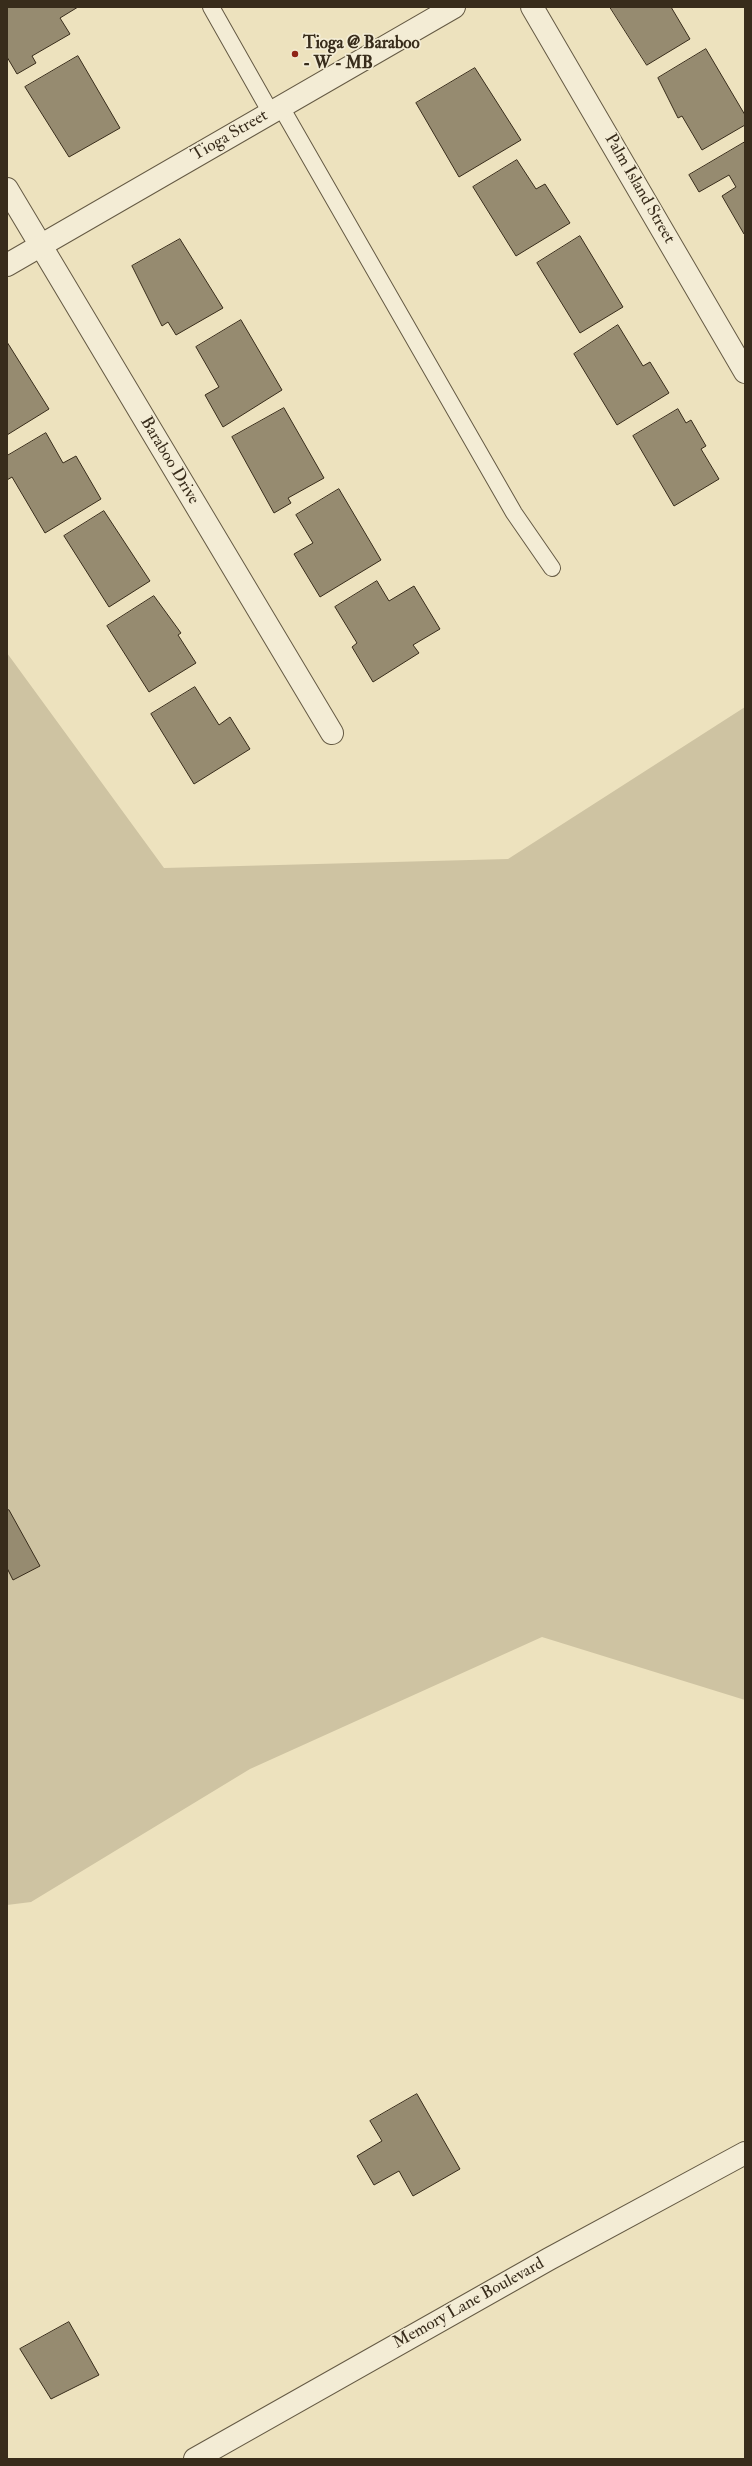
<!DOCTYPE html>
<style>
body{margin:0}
#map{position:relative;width:752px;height:2466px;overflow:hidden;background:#ede2be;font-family:"IM FELL Double Pica",serif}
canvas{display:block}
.frame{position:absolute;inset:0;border:8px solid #382c1b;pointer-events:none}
</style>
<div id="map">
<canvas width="752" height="2466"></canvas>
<div class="frame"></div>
</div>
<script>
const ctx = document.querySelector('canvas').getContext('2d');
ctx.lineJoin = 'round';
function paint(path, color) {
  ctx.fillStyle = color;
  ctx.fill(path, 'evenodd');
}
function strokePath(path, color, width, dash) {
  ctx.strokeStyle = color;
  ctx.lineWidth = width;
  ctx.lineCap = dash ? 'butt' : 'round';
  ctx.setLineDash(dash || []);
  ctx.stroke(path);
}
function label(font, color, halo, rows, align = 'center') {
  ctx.font = font + ' "IM FELL Double Pica",serif';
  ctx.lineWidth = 3.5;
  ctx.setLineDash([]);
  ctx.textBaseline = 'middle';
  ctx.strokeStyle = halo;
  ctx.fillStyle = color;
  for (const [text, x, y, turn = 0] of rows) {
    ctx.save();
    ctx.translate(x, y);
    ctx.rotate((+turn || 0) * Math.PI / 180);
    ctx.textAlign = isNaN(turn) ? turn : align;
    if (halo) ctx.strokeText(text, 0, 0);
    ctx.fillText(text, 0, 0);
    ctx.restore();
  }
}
const green = new Path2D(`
 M7,653l157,215 344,-9 237,-152v993l-203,-63 -292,132 -219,133 -24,3z`);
const building = new Path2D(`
 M7,7h71l-18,11 10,16 -38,22 4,7 -19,11 -10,-17z
 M610,7h61l19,32 -43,26z
 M706,49l39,66v10l-43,25 -20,-34 -4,2 -20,-40z
 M78,56l42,72 -51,29 -44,-70z
 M475,68l46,72 -62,37 -43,-74z
 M745,142v91l-1,1 -22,-38 14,-9 -7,-12 -30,17 -10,-17z
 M517,160l19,29 9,-5 25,39 -54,33 -43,-69z
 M580,236l43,71 -43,26 -43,-70z
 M180,239l43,69 -47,27 -8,-13 -6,4 -30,-60z
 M241,320l41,70 -59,37 -18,-32 14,-8 -23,-40z
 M618,325l25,41 7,-4 19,31 -52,32 -43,-71z
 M7,342l42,67 -42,26z
 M284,408l40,70 -36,20 3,5 -17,10 -42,-76z
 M678,409l8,14 5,-3 15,26 -5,3 18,30 -45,27 -41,-70z
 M46,433l17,30 13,-7 25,43 -56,34 -33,-56 -5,3v-24z
 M339,489l42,71 -61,37 -26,-43 19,-11 -17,-28z
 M104,511l46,70 -41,26 -45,-71z
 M377,581l12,20 25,-15 26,43 -27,16 6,8 -46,29 -21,-35 5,-4 -22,-36z
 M154,596l27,37 -3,2 18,28 -47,29 -42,-66z
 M195,687l24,38 11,-8 20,32 -56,35 -43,-70z
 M9,1510l31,56 -27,14 -6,-12v-57z
 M417,2094l43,75 -47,27 -14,-25 -25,14 -17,-29 25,-15 -12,-20z
 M69,2322l30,53 -48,24 -31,-50z`);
const service = new Path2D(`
 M211,7l60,106
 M281,107l233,406 38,55`);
const minor = new Path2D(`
 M532,7l213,365
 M7,189l325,544
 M195,2459l354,-200 196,-106`);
const tertiary = new Path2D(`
 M7,265l447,-258`);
const markers = [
 [295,54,4,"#8f2418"]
];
const poiNames = [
 ["Tioga @ Baraboo",303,44],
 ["- W - MB",303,64]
];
const streetNames = [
 ["Tioga Street",230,136,-30],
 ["Palm Island Street",639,189,60],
 ["Baraboo Drive",169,461,59],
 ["Memory Lane Boulevard",469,2304,-29]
];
paint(green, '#cec3a2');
paint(building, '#968b70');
strokePath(building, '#382c1b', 1);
strokePath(service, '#655a44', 18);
strokePath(minor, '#655a44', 24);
strokePath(tertiary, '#655a44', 24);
strokePath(service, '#f3ecd5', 16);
strokePath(minor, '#f3ecd5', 22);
strokePath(tertiary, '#f3ecd5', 22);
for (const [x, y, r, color] of markers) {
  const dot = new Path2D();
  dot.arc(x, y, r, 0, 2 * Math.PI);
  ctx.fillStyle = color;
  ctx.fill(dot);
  strokePath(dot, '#f3ecd5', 1.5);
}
label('bold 17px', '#382c1b', '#f3ecd5', poiNames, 'left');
label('17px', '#382c1b', '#f3ecd5', streetNames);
</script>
